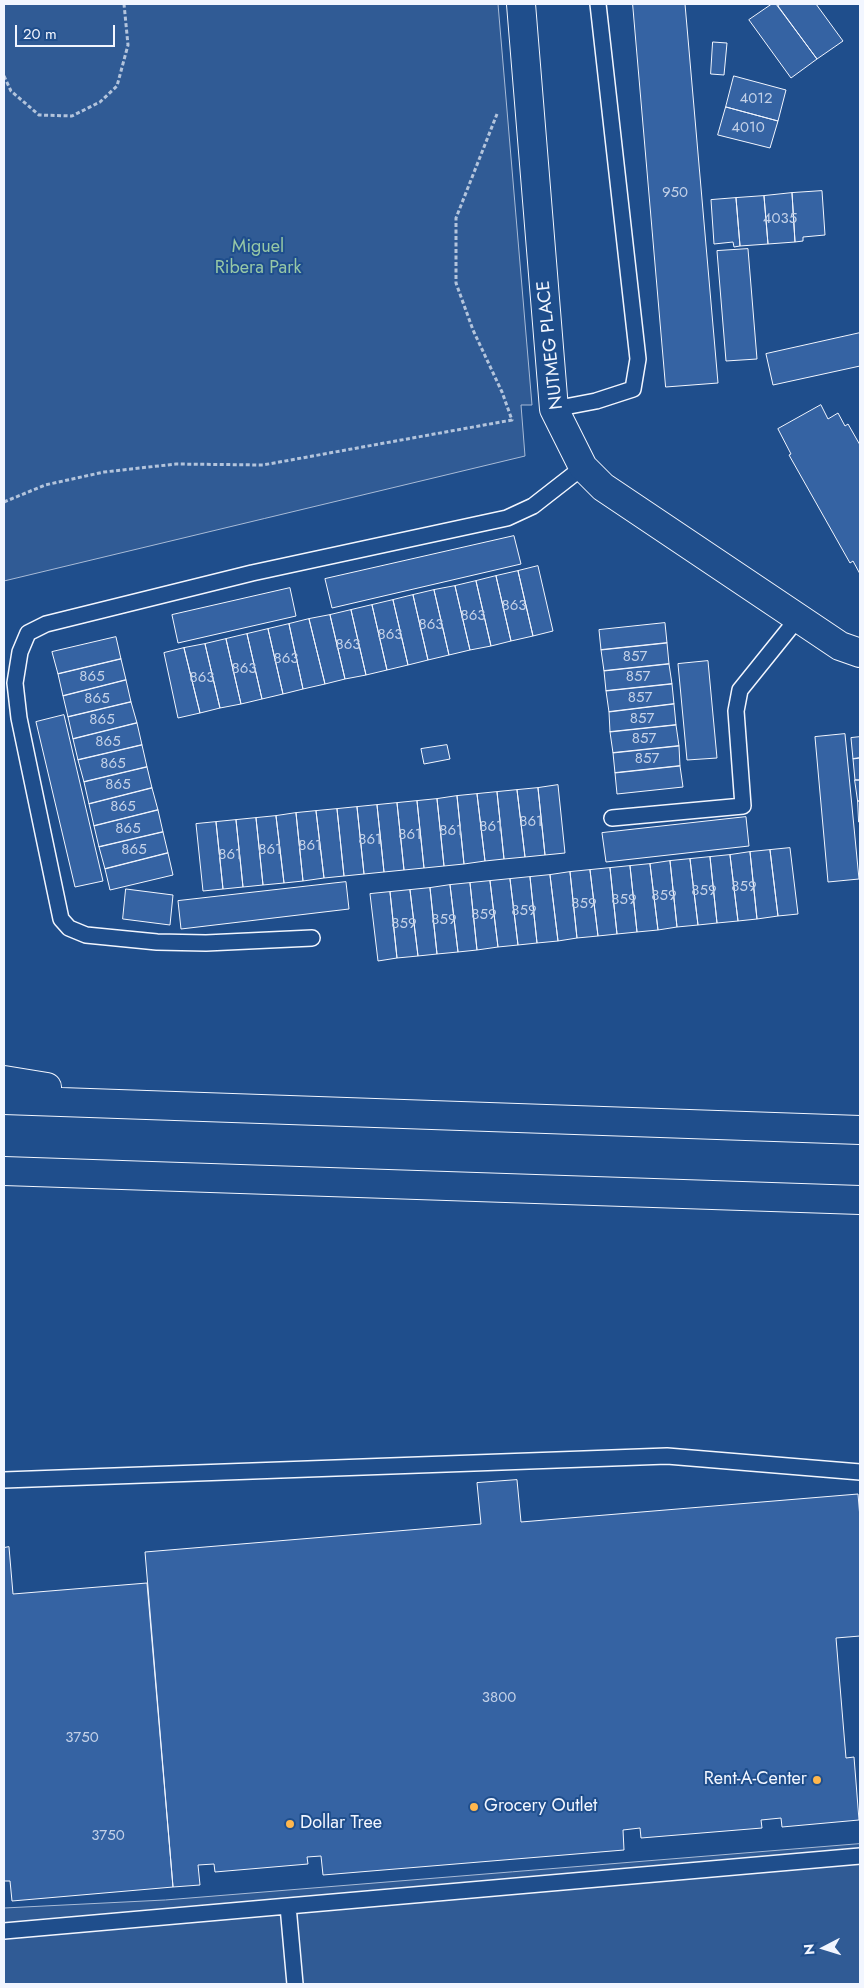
<!DOCTYPE html>
<style>
body{margin:0}
#map{position:relative;width:864px;height:1988px;overflow:hidden;background:#1f4e8c;font-family:Jost,sans-serif}
canvas{display:block}
.frame{position:absolute;inset:0;border:5px solid #f2f6ff;pointer-events:none}
.north{position:absolute;left:799px;top:1923px;width:50px;height:50px;-webkit-text-stroke:4px #1f4e8c;paint-order:stroke;rotate:265deg;font-size:14px;font-weight:700;line-height:20px;text-align:center;color:#f2f6ff}
.north::after{content:'';display:block;margin:auto;width:18px;height:22px;background:#f2f6ff;clip-path:polygon(50% 0,100% 100%,50% 72%,0 100%)}
.scale{position:absolute;left:15px;top:25px;width:100px;height:22px;box-sizing:border-box;border:2px solid #f2f6ff;border-top:0;padding-left:6px;font-size:15px;line-height:18px;white-space:nowrap;color:#f2f6ff;-webkit-text-stroke:4px #1f4e8c;paint-order:stroke}
</style>
<div id="map">
<canvas width="864" height="1988"></canvas>
<div class="frame"></div>
<div class="north">N</div>
<div class="scale">20 m</div>
</div>
<script>
const ctx = document.querySelector('canvas').getContext('2d');
ctx.lineJoin = 'round';
function paint(path, color) {
  ctx.fillStyle = color;
  ctx.fill(path, 'evenodd');
}
function strokePath(path, color, width, dash) {
  ctx.strokeStyle = color;
  ctx.lineWidth = width;
  ctx.lineCap = dash ? 'butt' : 'round';
  ctx.setLineDash(dash || []);
  ctx.stroke(path);
}
function label(font, color, halo, rows, align = 'center') {
  ctx.font = font + ' Jost,sans-serif';
  ctx.lineWidth = 4;
  ctx.setLineDash([]);
  ctx.textBaseline = 'middle';
  ctx.strokeStyle = halo;
  ctx.fillStyle = color;
  for (const [text, x, y, turn = 0] of rows) {
    ctx.save();
    ctx.translate(x, y);
    ctx.rotate((+turn || 0) * Math.PI / 180);
    ctx.textAlign = isNaN(turn) ? turn : align;
    if (halo) ctx.strokeText(text, 0, 0);
    ctx.fillText(text, 0, 0);
    ctx.restore();
  }
}
const built = new Path2D(`
 M4,4h494l34,401h-11l4,51 -521,125z
 M860,1844v140h-856v-76l161,-8z`);
const building = new Path2D(`
 M633,4h52l33,379 -52,4z
 M772,4h4l41,55 -26,19 -42,-58z
 M781,4h35l27,37 -26,18 -39,-53z
 M713,42l14,1 -3,32 -13,-1z
 M734,76l52,14 -8,31 -52,-14z
 M726,107l52,14 -8,27 -52,-13z
 M822,191l3,44 -22,2v4l-8,1 -3,-49z
 M792,193l3,49 -27,2 -4,-48z
 M764,196l4,48 -28,2 -4,-48z
 M736,198l4,48 -6,1 -1,-5 -19,2 -3,-44z
 M748,249l9,110 -31,2 -9,-110z
 M860,333v33l-87,19 -7,-31z
 M821,405l7,14 10,-6 7,13 3,-2 12,21v129l-7,-13 -3,2 -61,-108 2,-1 -13,-25z
 M514,536l7,28 -189,44 -7,-29z
 M538,566l15,65 -20,5 -15,-65z
 M518,571l15,65 -22,5 -15,-65z
 M496,576l15,65 -20,5 -15,-65z
 M476,581l15,65 -21,4 -15,-64z
 M455,586l15,64 -21,5 -15,-65z
 M290,588l6,28 -118,27 -6,-28z
 M434,590l15,65 -21,5 -15,-65z
 M413,595l15,65 -20,5 -15,-65z
 M393,600l15,65 -21,5 -15,-65z
 M372,605l15,65 -21,5 -15,-65z
 M351,610l15,65 -21,4 -15,-64z
 M330,615l15,64 -20,5 -16,-65z
 M309,619l16,65 -22,5 -14,-65z
 M665,623l2,20 -66,7 -2,-20z
 M289,624l14,65 -20,5 -15,-65z
 M268,629l15,65 -21,5 -15,-65z
 M247,634l15,65 -21,5 -15,-65z
 M116,637l5,22 -63,15 -6,-22z
 M226,639l15,65 -21,4 -15,-64z
 M667,643l2,21 -65,7 -3,-21z
 M205,644l15,64 -20,5 -16,-65z
 M184,648l16,65 -22,5 -14,-65z
 M121,659l5,21 -63,16 -5,-22z
 M708,661l9,97 -30,2 -9,-96z
 M669,664l3,20 -66,7 -2,-20z
 M126,680l5,22 -63,15 -5,-21z
 M672,684l2,20 -65,8 -3,-21z
 M131,702l6,21 -64,16 -5,-22z
 M674,704l2,21 -66,7 -1,-20z
 M64,715l39,166 -28,6 -39,-165z
 M137,723l5,22 -64,15 -5,-21z
 M676,725l3,21 -66,7 -3,-21z
 M845,734l14,145 -31,3 -13,-145z
 M860,737v21l-7,1 -2,-21z
 M142,745l5,22 -63,15 -6,-22z
 M447,745l3,14 -26,5 -3,-15z
 M679,746l1,20 -65,7 -2,-20z
 M860,758v22h-5l-2,-21z
 M680,766l3,21 -66,7 -2,-21z
 M147,767l5,21 -63,16 -5,-22z
 M855,780h5v21h-2z
 M558,785l7,68 -20,2 -7,-67z
 M152,788l6,22 -64,16 -5,-22z
 M538,788l7,67 -20,2 -8,-67z
 M517,790l8,67 -21,2 -7,-67z
 M497,792l7,67 -19,2 -8,-67z
 M477,794l8,67 -21,3 -7,-68z
 M457,796l7,68 -20,2 -7,-67z
 M437,799l7,67 -20,2 -7,-67z
 M417,801l7,67 -20,2 -7,-67z
 M858,801h2v21h-1z
 M397,803l7,67 -20,2 -7,-67z
 M377,805l7,67 -20,2 -7,-67z
 M357,807l7,67 -20,2 -7,-67z
 M337,809l7,67 -20,2 -8,-67z
 M158,810l5,22 -64,15 -5,-21z
 M316,811l8,67 -21,3 -7,-68z
 M296,813l7,68 -19,2 -8,-67z
 M276,816l8,67 -21,2 -7,-67z
 M746,817l3,29 -143,16 -4,-29z
 M256,818l7,67 -20,2 -7,-67z
 M236,820l7,67 -20,2 -7,-67z
 M216,822l7,67 -20,2 -7,-67z
 M163,832l5,21 -63,16 -6,-22z
 M790,848l8,66 -20,2 -8,-66z
 M770,850l8,66 -21,3 -7,-67z
 M750,852l7,67 -19,2 -8,-66z
 M168,853l5,22 -63,15 -5,-21z
 M730,855l8,66 -21,2 -7,-66z
 M710,857l7,66 -19,2 -8,-66z
 M690,859l8,66 -21,2 -7,-66z
 M670,861l7,66 -19,3 -8,-66z
 M650,864l8,66 -21,2 -7,-66z
 M630,866l7,66 -20,2 -7,-66z
 M610,868l7,66 -19,2 -8,-66z
 M590,870l8,66 -21,2 -7,-66z
 M570,872l7,66 -19,3 -8,-66z
 M550,875l8,66 -21,2 -7,-66z
 M530,877l7,66 -19,2 -8,-66z
 M510,879l8,66 -20,2 -8,-66z
 M490,881l8,66 -21,3 -7,-67z
 M346,882l3,27 -168,20 -3,-28z
 M470,883l7,67 -19,2 -8,-67z
 M450,885l8,67 -21,2 -7,-66z
 M430,888l7,66 -19,2 -8,-66z
 M126,889l47,6 -3,30 -47,-6z
 M410,890l8,66 -21,2 -7,-66z
 M390,892l7,66 -19,3 -8,-67z
 M517,1480l4,42 337,-28 2,24v118l-24,2 10,120 8,-1 5,63 -77,7 -1,-9 -20,2 1,8 -121,10 -1,-10 -17,2 1,20 -301,25 -2,-19 -14,1 1,7 -93,8 -1,-8 -16,1 2,20 -27,2 -28,-335 336,-28 -4,-41z
 M9,1547l4,47 134,-11 26,304 -161,14 -2,-20h-6v-333z`);
const path = new Path2D(`
 M4,76l7,15 28,24 33,1 28,-14 17,-16 11,-41 -4,-41
 M4,502l41,-17 59,-13 72,-8 87,1 249,-45 -10,-28 -29,-62 -17,-47v-65l41,-104`);
const service = new Path2D(`
 M554,409l42,-8 37,-12 5,-30 -40,-355
 M612,818l131,-12 -7,-95 4,-21 58,-72
 M312,938l-106,5 -49,-1 -71,-7 -17,-7 -8,-9 -42,-201 -4,-35 5,-31 8,-19 18,-9 206,-51 255,-55 26,-12 50,-39
 M4,1480l663,-24 193,16
 M288,1906l572,-50
 M4,1931l284,-25 7,78`);
const minor = new Path2D(`
 M521,4l33,405 29,58 20,20 237,159 20,7`);
const motorway = new Path2D(`
 M4,1080l43,7
 M4,1100l856,30
 M4,1171l856,29`);
const markers = [
 [817,1780,5,"#ffb74d"],
 [474,1807,5,"#ffb74d"],
 [290,1824,5,"#ffb74d"]
];
const numberNames = [
 ["4012",756,99],
 ["4010",748,128],
 ["950",675,193],
 ["4035",780,219],
 ["863",514,606],
 ["863",473,616],
 ["863",431,625],
 ["863",390,635],
 ["863",348,645],
 ["857",635,657],
 ["863",286,659],
 ["863",244,669],
 ["865",92,677],
 ["857",638,677],
 ["863",202,678],
 ["857",640,698],
 ["865",97,699],
 ["857",642,719],
 ["865",102,720],
 ["857",644,739],
 ["865",108,742],
 ["857",647,759],
 ["865",113,764],
 ["865",118,785],
 ["865",123,807],
 ["861",531,822],
 ["861",491,827],
 ["865",128,829],
 ["861",451,831],
 ["861",410,835],
 ["861",370,840],
 ["861",310,846],
 ["865",134,850],
 ["861",270,850],
 ["861",230,855],
 ["859",744,887],
 ["859",704,891],
 ["859",664,896],
 ["859",624,900],
 ["859",584,904],
 ["859",524,911],
 ["859",484,915],
 ["859",444,920],
 ["859",404,924],
 ["3800",499,1698],
 ["3750",82,1738],
 ["3750",108,1836]
];
const parkNames = [
 ["Miguel",258,248],
 ["Ribera Park",258,269]
];
const streetNames = [
 ["NUTMEG PLACE",551,345,-96]
];
const poiNames = [
 ["Rent-A-Center",807,1780,"right"],
 ["Grocery Outlet",484,1807],
 ["Dollar Tree",300,1824]
];
paint(built, '#305b95');
strokePath(built, '#a8bbd7', 1);
paint(building, '#3563a3');
strokePath(building, '#f2f6ff', 1);
strokePath(service, '#f2f6ff', 18);
strokePath(minor, '#f2f6ff', 30);
strokePath(motorway, '#f2f6ff', 30);
strokePath(path, '#b3c4dc', 3, [4, 2.5]);
strokePath(service, '#1f4e8c', 15);
strokePath(minor, '#1f4e8c', 28);
strokePath(motorway, '#1f4e8c', 28);
for (const [x, y, r, color] of markers) {
  const dot = new Path2D();
  dot.arc(x, y, r, 0, 2 * Math.PI);
  ctx.fillStyle = color;
  ctx.fill(dot);
  strokePath(dot, '#1f4e8c', 2);
}
label('15px', '#c3d1e8', null, numberNames);
label('18px', '#97c8a6', '#1f4e8c', parkNames);
label('18px', '#f2f6ff', '#1f4e8c', streetNames);
label('18px', '#f2f6ff', '#1f4e8c', poiNames, 'left');
</script>
